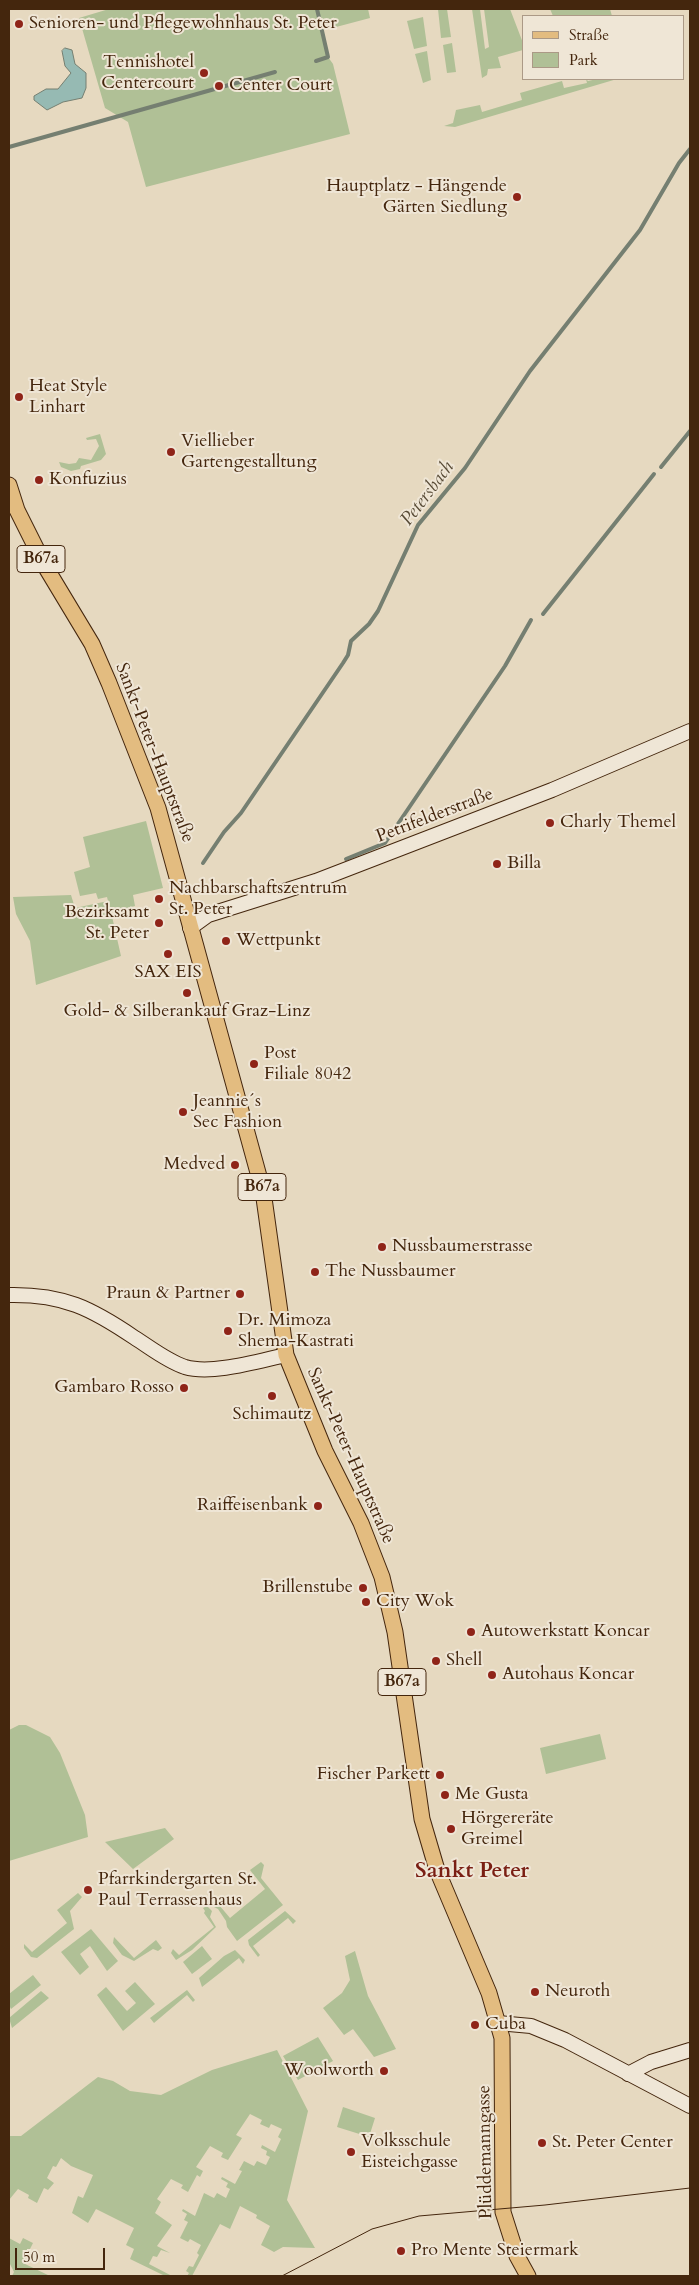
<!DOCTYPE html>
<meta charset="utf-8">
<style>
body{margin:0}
#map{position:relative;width:699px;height:2285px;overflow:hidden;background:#e6d9c0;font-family:Cardo,serif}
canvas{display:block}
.frame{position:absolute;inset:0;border:10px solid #44260d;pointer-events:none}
.legend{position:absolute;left:522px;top:15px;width:162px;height:65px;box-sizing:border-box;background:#efe6d6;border:1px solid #ab9986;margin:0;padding:6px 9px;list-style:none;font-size:15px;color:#44260d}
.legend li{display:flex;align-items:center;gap:10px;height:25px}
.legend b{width:25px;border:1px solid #ab9986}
.scale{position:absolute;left:15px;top:2248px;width:90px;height:22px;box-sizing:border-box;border:2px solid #44260d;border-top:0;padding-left:6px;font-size:15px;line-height:18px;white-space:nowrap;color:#44260d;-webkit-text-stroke:4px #efe6d6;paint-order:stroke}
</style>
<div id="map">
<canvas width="699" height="2285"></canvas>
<div class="frame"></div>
<ul class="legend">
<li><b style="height:6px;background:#e3bc80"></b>Straße</li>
<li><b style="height:14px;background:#b0c096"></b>Park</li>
</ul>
<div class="scale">50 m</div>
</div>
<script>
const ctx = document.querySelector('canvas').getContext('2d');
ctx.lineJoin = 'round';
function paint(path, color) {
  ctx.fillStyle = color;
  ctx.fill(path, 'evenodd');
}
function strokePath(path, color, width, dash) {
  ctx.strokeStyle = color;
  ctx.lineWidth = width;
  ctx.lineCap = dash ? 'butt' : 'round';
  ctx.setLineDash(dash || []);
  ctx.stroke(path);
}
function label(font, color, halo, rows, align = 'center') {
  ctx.font = font + ' Cardo,serif';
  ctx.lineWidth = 4;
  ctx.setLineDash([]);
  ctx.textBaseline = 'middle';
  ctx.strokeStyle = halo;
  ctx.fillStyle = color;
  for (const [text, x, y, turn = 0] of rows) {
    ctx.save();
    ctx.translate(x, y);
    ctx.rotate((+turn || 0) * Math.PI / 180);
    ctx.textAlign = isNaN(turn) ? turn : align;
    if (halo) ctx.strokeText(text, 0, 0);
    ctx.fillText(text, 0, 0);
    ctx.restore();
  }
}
const green = new Path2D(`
 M109,9h259l2,9 -49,13 7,26 5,7 17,70 -204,53 -18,-65 -23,-14 -26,-90z
 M438,9h9l4,28 -10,1z
 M472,9h8l5,40 4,-2 -5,-38h26l13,34v7l-25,7 3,11 -13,1 -1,6 -5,3z
 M550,9h60l2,7h-59z
 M423,17l4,29 -13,3 -7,-28z
 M452,43l4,29 -9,1 -4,-28z
 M427,51l4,29 -8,3 -8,-29z
 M586,79l2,2 9,-2h20l-162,48 -11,-1 9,-3 3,-13 24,-5 2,7 40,-12 -2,-7 42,-12 2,7 23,-5z
 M100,434l6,20 -5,6 -20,6 -1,3 -9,2 -10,-4 -2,-5 10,2 7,-1 3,-5 12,2 8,-14 -3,-7 -9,1 -1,-2z
 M146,821l17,67 -30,7 2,11 -24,6 10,44 -85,29 -6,-44 -14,-27 -3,-17 58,-2 4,13 33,-7 -1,-4 -9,2 -2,-6 -16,3 -6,-24 16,-5 -7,-30z
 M19,1725h7l24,12 10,16 25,62 3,22 -79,24v-131z
 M600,1734l6,25 -60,15 -6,-26z
 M165,1828l9,11 -41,30 -28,-27z
 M261,1862l3,3 -3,13 22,27 -46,36 -10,-14 -1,-6 -8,-12 -10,-5 6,-5 16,19 35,-29 -15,-19z
 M78,1893l4,4 -12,14 4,18 -37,29 -6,-1 -7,-9v-4l8,8 35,-29 -10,-13z
 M207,1906l5,5 -2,6 6,10 -24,23 -16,10 -5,-7 2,-4 6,6 35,-28 -10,-14 1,-2 -2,-3z
 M285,1911l11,10 -3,3 -5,-6 -35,28 7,9 -2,2 -9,-12 -1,-5z
 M91,1929l27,32 -11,10 -17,-25 -10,8 9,13 -9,8 -19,-23z
 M114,1937l20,21 22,-18 6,8 -4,3 -5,-2 -19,12 -12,-6 -9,-12z
 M202,1946l10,13 -20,15 -9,-12z
 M235,1950l10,10 -2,4 -4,-6 -37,29 -3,-9 25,-22z
 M355,1951l13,45 28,53 -22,8 -21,-28 -9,6 -21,-27 19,-15 8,-13 -5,-24z
 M33,1975l8,10 -30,24 -2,-4v-11z
 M135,1982l20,22 -32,27 -26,-36 9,-8 21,24 9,-8 -11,-12z
 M187,1990l8,10 -2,2 -6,-7 -33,28 -4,-5z
 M41,1991l8,7 -37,30 -3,-10z
 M318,2037l15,24 -35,19 -15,-24z
 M277,2050l31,61 -21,89 28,48 -32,-1 -9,5 -13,-7 9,-19 -14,-8 1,-3 -17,-9 -10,23 -10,-5 -28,52h-5l2,-3 -3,-2 3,-5 4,1 6,-12 -2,-2 4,-8 -11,-6 -2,3 -8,-4 8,-16 -4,-2 3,-6 -5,-3 1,-2 12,7 9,-23 10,5 3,-5 9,5 4,-9 -4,-2 2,-4 -7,-4 1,-2 13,7 7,-13 -3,-1 5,-9 10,5 3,-5 9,4 4,-8 -4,-2 1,-4 -6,-3 1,-3 13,7 6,-13 -3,-2 4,-8 -11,-5 -2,4 -9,-4 2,-4 -12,-6 -14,21 6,3 -14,22 -7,-3 2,-4 -13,-7 -14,21 7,4 -3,6 -3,-2 -9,17 -7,-4 2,-3 -12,-6 -14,20 4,3 -6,11 17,12 -15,21 13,7 -9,-3 -4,7 -4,-1 -4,8 23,12h-7l-35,-17 4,-10 -8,-4 8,-17 -38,-19 -8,14 -16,-10 6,-17 5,2 10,-23 -22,-9 -10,-8 -5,9 -3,-1 -6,12 7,5 -6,7 -4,-2 -7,15 -9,-5 1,-3 -11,-6 -9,11v-64h12l77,-59 15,4 17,10 31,4 51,-25z
 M343,2107l32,11 -6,19 -32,-10z
 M9,2238l11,6 3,-6 10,5 -10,20 27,13h-38l2,-4 -5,-10z`);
const water = new Path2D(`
 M65,48l7,2 3,14 11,9v15l-4,10 -19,4 -16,8 -13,-10v-4l12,-7h12l13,-16 -6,-7 -3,-15z`);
const stream = new Path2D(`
 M316,61l12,-4 -11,-48
 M9,147l266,-75
 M661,467l29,-36
 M543,614l111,-140
 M346,859l39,-16 120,-177 26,-46
 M203,863l21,-31 17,-19 102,-150 5,-8 3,-14 18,-17 9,-13 40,-86 47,-57 65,-97 110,-141 39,-67 11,-14`);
const secondary = new Path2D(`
 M190,928l18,-13 108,-34 236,-91 138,-59
 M9,1295c54,-1 82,13 126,43 16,10 32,23 50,29 27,8 73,-6 101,-12
 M498,2023l33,3 34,14 125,66
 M628,2074l23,-12 39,-12`);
const primary = new Path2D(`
 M9,485l8,25 28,56 47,78 17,39 49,125 105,383 23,164 39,96 36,72 21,54 13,55 27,187 15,51 52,123 13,45 1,174 14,44 11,20`);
const tram = new Path2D(`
 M282,2276l90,-47 47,-13 126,-11 145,-17`);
const markers = [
 [19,24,5,"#8f2418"],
 [204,73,5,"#8f2418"],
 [219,86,5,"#8f2418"],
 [517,197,5,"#8f2418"],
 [19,397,5,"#8f2418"],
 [171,452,5,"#8f2418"],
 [39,480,5,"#8f2418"],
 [550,823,5,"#8f2418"],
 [497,864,5,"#8f2418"],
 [159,899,5,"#8f2418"],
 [159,923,5,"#8f2418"],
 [226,941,5,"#8f2418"],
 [168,954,5,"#8f2418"],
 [187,993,5,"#8f2418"],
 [254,1064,5,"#8f2418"],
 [183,1112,5,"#8f2418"],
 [235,1165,5,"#8f2418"],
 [382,1247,5,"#8f2418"],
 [315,1272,5,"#8f2418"],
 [240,1294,5,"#8f2418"],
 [228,1331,5,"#8f2418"],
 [184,1388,5,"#8f2418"],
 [272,1396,5,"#8f2418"],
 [318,1506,5,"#8f2418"],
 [363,1588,5,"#8f2418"],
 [366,1602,5,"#8f2418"],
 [471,1632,5,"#8f2418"],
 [436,1661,5,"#8f2418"],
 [492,1675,5,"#8f2418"],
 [440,1775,5,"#8f2418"],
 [445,1795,5,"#8f2418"],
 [451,1829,5,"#8f2418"],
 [88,1890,5,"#8f2418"],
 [535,1992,5,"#8f2418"],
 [475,2025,5,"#8f2418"],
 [384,2071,5,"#8f2418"],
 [542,2143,5,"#8f2418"],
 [351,2152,5,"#8f2418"],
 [401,2251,5,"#8f2418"]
];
const shields = [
 [41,559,48],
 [262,1187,48],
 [402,1682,48]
];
const shieldNames = [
 ["B67a",41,559],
 ["B67a",262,1187],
 ["B67a",402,1682]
];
const poiNames = [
 ["Senioren- und Pflegewohnhaus St. Peter",29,24],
 ["Tennishotel",194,63,"right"],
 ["Centercourt",194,84,"right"],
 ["Center Court",229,86],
 ["Hauptplatz - Hängende",507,187,"right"],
 ["Gärten Siedlung",507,208,"right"],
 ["Heat Style",29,387],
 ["Linhart",29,408],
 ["Viellieber",181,442],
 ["Gartengestalltung",181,463],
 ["Konfuzius",49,480],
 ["Charly Themel",560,823],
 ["Billa",507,864],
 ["Nachbarschaftszentrum",169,889],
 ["St. Peter",169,910],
 ["Bezirksamt",149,913,"right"],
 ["St. Peter",149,934,"right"],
 ["Wettpunkt",236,941],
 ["SAX EIS",168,973,"center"],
 ["Gold- & Silberankauf Graz-Linz",187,1012,"center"],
 ["Post",264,1054],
 ["Filiale 8042",264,1075],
 ["Jeannie´s",193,1102],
 ["Sec Fashion",193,1123],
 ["Medved",225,1165,"right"],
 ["Nussbaumerstrasse",392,1247],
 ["The Nussbaumer",325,1272],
 ["Praun & Partner",230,1294,"right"],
 ["Dr. Mimoza",238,1321],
 ["Shema-Kastrati",238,1342],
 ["Gambaro Rosso",174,1388,"right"],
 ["Schimautz",272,1415,"center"],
 ["Raiffeisenbank",308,1506,"right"],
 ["Brillenstube",353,1588,"right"],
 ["City Wok",376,1602],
 ["Autowerkstatt Koncar",481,1632],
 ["Shell",446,1661],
 ["Autohaus Koncar",502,1675],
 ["Fischer Parkett",430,1775,"right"],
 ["Me Gusta",455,1795],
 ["Hörgereräte",461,1819],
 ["Greimel",461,1840],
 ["Pfarrkindergarten St.",98,1880],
 ["Paul Terrassenhaus",98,1901],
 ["Neuroth",545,1992],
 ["Cuba",485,2025],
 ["Woolworth",374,2071,"right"],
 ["Volksschule",361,2142],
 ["Eisteichgasse",361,2163],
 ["St. Peter Center",552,2143],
 ["Pro Mente Steiermark",411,2251]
];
const streetNames = [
 ["Sankt-Peter-Hauptstraße",154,753,69],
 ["Petrifelderstraße",435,816,-21],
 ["Sankt-Peter-Hauptstraße",350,1456,66],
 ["Plüddemanngasse",486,2152,-91]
];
const waterNames = [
 ["Petersbach",428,494,-53]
];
const districtNames = [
 ["Sankt Peter",472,1872]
];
paint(green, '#b0c096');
paint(water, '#96bab3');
strokePath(water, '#757f71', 1);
strokePath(stream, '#757f71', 4);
strokePath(secondary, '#44260d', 16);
strokePath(primary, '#44260d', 17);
strokePath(secondary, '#efe6d6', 14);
strokePath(primary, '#e3bc80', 15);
strokePath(tram, '#44260d', 1);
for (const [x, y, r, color] of markers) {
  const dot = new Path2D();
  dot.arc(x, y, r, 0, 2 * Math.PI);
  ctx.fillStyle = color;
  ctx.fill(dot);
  strokePath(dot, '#efe6d6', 2);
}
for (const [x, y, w] of shields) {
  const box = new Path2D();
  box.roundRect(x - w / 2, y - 13.5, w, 27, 4);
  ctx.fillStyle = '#efe6d6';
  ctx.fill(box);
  strokePath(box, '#44260d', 1);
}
label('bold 16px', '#44260d', null, shieldNames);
label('18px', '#44260d', '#efe6d6', poiNames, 'left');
label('18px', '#44260d', '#efe6d6', streetNames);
label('italic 19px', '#584b36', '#efe6d6', waterNames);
label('bold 22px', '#7a1f14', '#efe6d6', districtNames);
</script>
